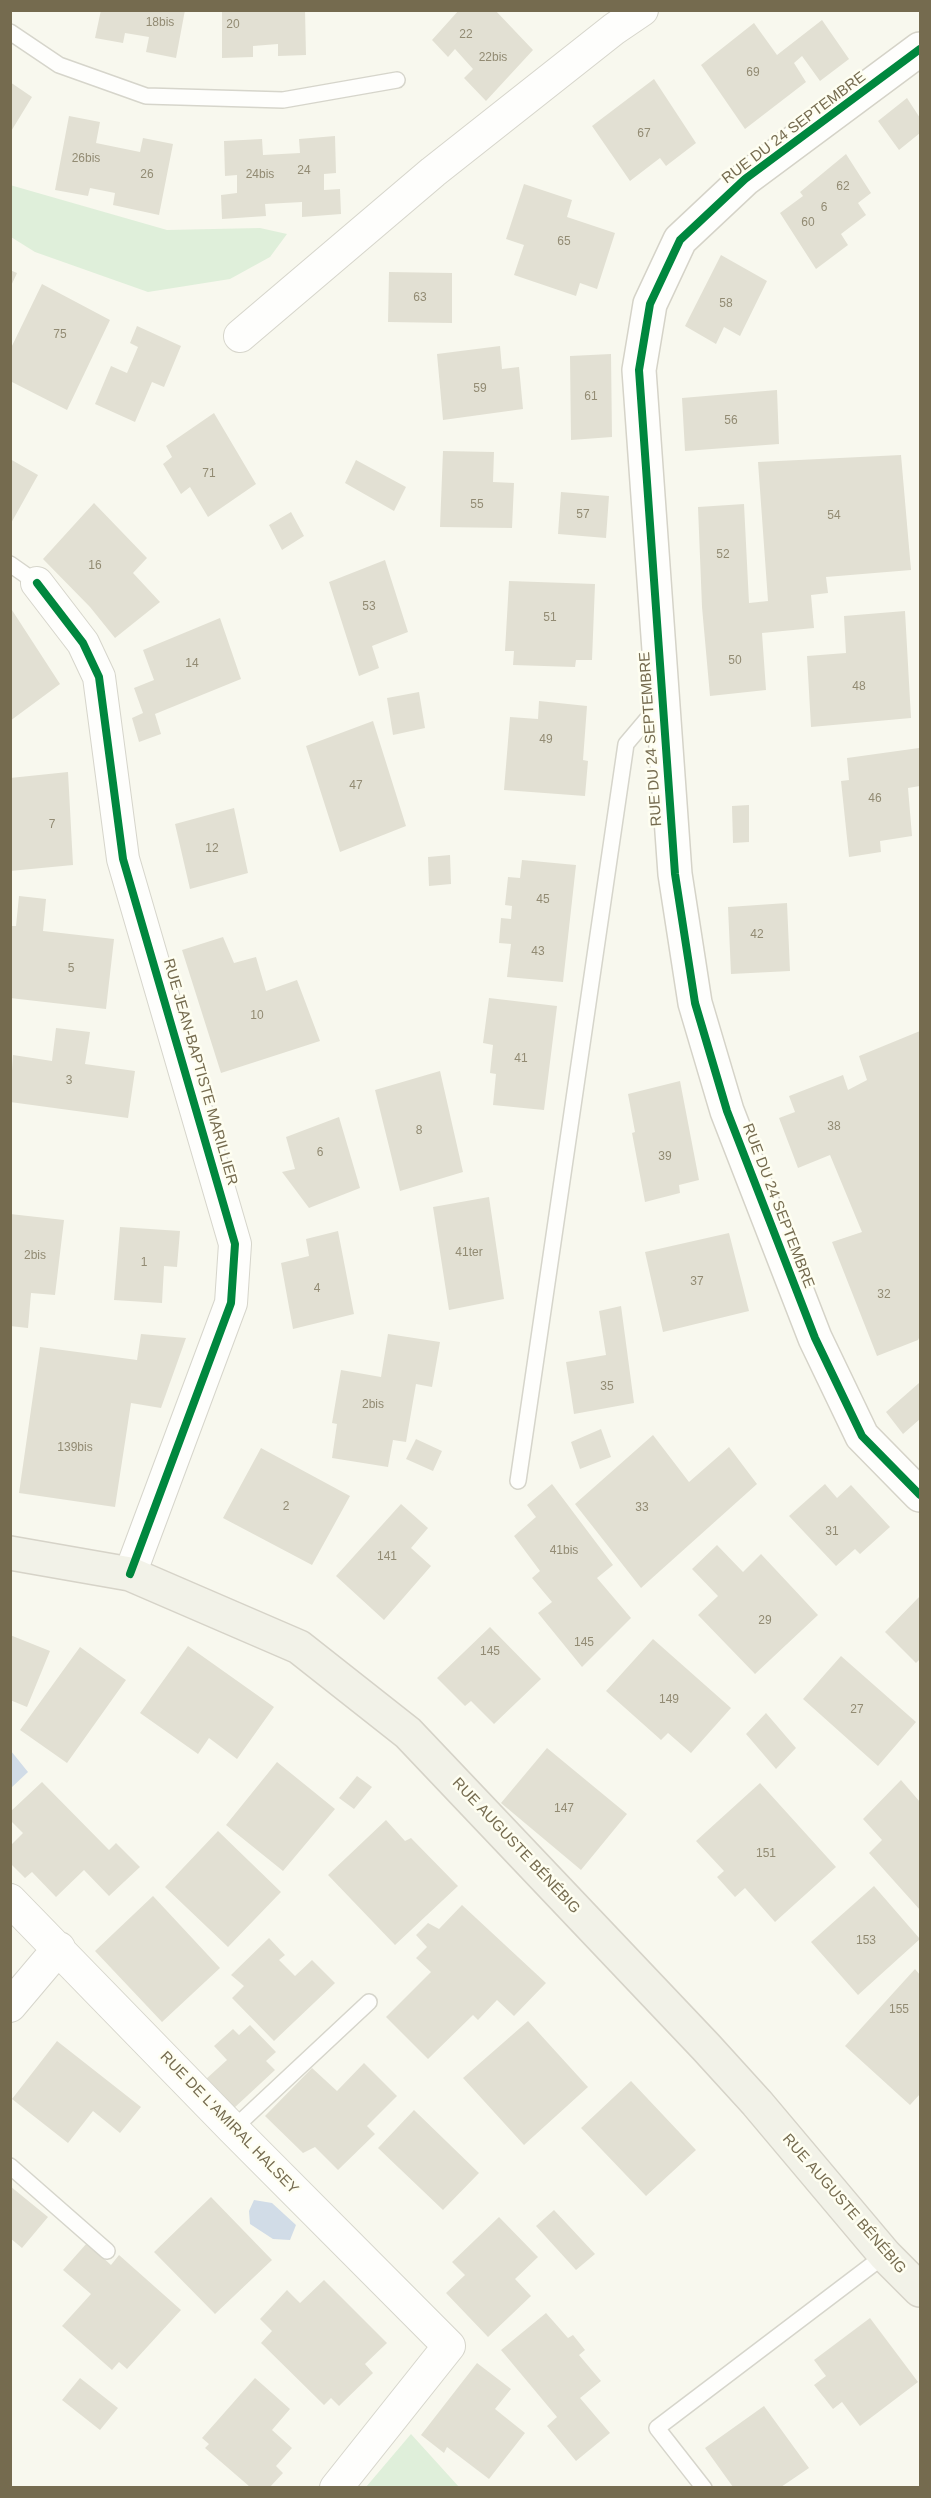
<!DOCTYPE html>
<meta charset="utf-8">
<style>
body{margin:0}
#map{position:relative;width:931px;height:2498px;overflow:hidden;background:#f8f8ee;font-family:Helvetica,sans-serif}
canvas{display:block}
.frame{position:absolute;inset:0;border:12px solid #756b4f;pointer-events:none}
</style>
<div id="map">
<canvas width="931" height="2498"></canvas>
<div class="frame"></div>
</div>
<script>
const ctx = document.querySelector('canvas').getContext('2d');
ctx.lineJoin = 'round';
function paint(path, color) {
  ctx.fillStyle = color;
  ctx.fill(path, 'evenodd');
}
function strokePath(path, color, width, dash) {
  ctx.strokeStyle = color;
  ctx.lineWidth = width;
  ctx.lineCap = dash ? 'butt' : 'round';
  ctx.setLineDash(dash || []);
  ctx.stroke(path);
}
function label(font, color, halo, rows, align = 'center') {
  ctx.font = font + ' Helvetica,sans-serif';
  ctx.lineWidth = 5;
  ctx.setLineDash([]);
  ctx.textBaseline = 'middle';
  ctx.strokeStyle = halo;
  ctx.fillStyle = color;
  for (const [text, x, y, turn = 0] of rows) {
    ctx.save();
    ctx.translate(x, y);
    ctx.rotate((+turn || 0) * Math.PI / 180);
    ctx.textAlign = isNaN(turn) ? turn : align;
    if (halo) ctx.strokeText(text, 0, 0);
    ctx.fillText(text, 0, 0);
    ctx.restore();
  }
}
const green = new Path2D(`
 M10,185l157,45 93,-2 27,6 -17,23 -40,22 -82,13 -113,-40 -24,-15z
 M411,2434l48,53h-93z`);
const water = new Path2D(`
 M11,1751l17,21 -17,16h-1z
 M254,2200l18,3 24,22 -6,15 -17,-1 -23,-15 -1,-13z`);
const building = new Path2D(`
 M101,10h84l-9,48 -30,-6 3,-15 -24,-4 -2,10 -28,-5z
 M222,10h83l1,45 -28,1v-12l-25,2v11l-31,1z
 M459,10h36l38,40 -47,51 -22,-23 9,-9 -18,-20 -7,8 -16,-17z
 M822,20l27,39 -29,22 -18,-25 -8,7 12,19 -61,47 -44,-64 53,-42 23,32z
 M654,79l42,64 -30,23 -6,-8 -30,23 -38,-55z
 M10,82l22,15 -22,36z
 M907,98l13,20v15l-21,17 -21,-29z
 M69,116l31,6 -4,21 44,9 3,-14 30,6 -14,71 -46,-10 2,-12 -25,-5 -2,8 -33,-6z
 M335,136l1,37 -12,1v16l16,-1 1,25 -39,3v-15l-37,2 1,12 -44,3 -1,-24 16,-2v-18l-12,1 -1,-35 38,-2 1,16 37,-2 -1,-14z
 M846,154l25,39 -13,10 8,12 -25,19 7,11 -32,24 -36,-56 23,-17 -3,-4z
 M524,184l48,16 -5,17 48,16 -18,56 -17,-6 -4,13 -62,-21 10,-30 -18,-6z
 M721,255l46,26 -27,55 -16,-9 -8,17 -31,-18z
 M10,270l7,3 -7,15z
 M389,272l63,1v50l-64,-1z
 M42,284l68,36 -43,90 -57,-29v-31z
 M137,326l44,20 -17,41 -12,-5 -17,40 -40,-18 16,-38 16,7 11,-26 -8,-4z
 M500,346l2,23 17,-2 4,42 -80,11 -6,-66z
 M611,354l1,83 -41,3 -1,-84z
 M777,390l2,54 -94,7 -3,-53z
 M214,413l42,71 -48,33 -18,-30 -9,7 -18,-30 9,-7 -6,-11z
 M443,451l51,1 -1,30 21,1 -2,45 -72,-1z
 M901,455l10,115 -85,7 2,16 -17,2 3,33 -52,5 4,57 -56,6 -8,-89 -4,-100 46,-3 5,99 19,-2 -10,-139z
 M10,459l28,16 -28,50z
 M356,460l50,27 -12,24 -49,-28z
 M561,492l48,4 -3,42 -48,-4z
 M94,503l53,55 -14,15 27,29 -45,36 -25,-31 -47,-48z
 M291,512l13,24 -22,14 -13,-25z
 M385,560l23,72 -36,14 7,22 -20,8 -30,-94z
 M509,581l86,3 -3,76h-16l-1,7 -62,-2 1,-14h-9z
 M10,607l50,77 -50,37z
 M905,611l6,107 -100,9 -4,-71 39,-3 -2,-37z
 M220,618l21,61 -86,35 6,20 -22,8 -7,-24 11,-5 -9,-25 20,-8 -11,-30z
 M419,692l6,36 -32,7 -6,-37z
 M539,701l48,5 -4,54 5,1 -3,35 -81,-6 6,-73 28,2z
 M373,721l33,105 -66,26 -34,-106z
 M919,748l1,38 -12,2 4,48 -32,5 1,11 -32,5 -8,-76 8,-1 -2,-22z
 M68,772l5,93 -63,6v-93z
 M749,805v37l-16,1 -1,-37z
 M234,808l14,65 -58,16 -15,-65z
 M450,855l1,29 -22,2 -1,-29z
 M522,860l54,5 -13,117 -56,-5 4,-33 -12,-1 2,-25 10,1 1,-13 -7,-1 3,-28 12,1z
 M19,896l27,3 -3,32 71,8 -8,70 -96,-11v-72h6z
 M787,903l3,68 -59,3 -3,-67z
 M223,937l11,26 22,-6 10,34 31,-11 23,61 -99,32 -39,-123z
 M489,998l68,8 -13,104 -51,-5 3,-31 -6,-1 3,-28 -10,-2z
 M56,1028l34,4 -5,32 50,7 -7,47 -118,-16 3,-47 39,6z
 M920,1031v305l-2,4 -41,16 -45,-114 30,-10 -32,-77 -32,13 -19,-50 16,-6 -6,-16 54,-21 5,15 19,-10 -8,-24z
 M440,1071l23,101 -63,19 -25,-101z
 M680,1081l19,99 -20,5 1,8 -35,9 -13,-69 3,-1 -7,-38z
 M339,1117l21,71 -51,20 -27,-36 13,-3 -9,-32z
 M489,1197l15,102 -55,11 -16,-103z
 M10,1214l54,6 -9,75 -24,-2 -3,35 -18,-2z
 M120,1227l60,4 -3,36 -13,-1 -2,37 -48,-3z
 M338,1231l16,83 -61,15 -12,-66 28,-7 -3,-17z
 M729,1233l20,78 -86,21 -18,-80z
 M621,1306l13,97 -60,11 -8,-52 40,-7 -7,-44z
 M141,1334l45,4 -25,70 -30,-5 -16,104 -96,-14 21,-146 97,13z
 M388,1334l52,8 -8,45 -16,-3 -10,58 -13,-2 -5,27 -56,-9 5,-34 -5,-1 9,-53 40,7z
 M919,1383l1,36 -17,15 -17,-22z
 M601,1429l10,28 -31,12 -9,-27z
 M653,1435l36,47 40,-35 28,37 -116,104 -66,-84z
 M416,1439l26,12 -9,20 -27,-12z
 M261,1448l89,48 -38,69 -89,-47z
 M552,1484l61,81 -16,13 34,40 -49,49 -44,-54 14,-11 -20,-24 8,-7 -26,-35 22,-19 -9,-12z
 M825,1484l12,14 14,-13 39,42 -30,27 -5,-5 -19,17 -47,-50z
 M401,1504l27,24 -17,20 20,18 -47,54 -48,-44z
 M717,1545l26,27 18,-18 57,61 -63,59 -57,-59 20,-19 -26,-27z
 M920,1596v63l-4,4 -31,-31z
 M490,1627l51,52 -47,45 -23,-23 -6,5 -28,-28z
 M10,1635l40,16 -23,56 -17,-7z
 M653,1639l78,69 -40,45 -23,-20 -7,7 -55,-49z
 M188,1646l86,61 -37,52 -28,-21 -11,16 -58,-41z
 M80,1647l46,33 -59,83 -47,-33z
 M841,1656l75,66 -38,44 -75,-67z
 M766,1713l30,35 -20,21 -30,-35z
 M547,1748l80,66 -46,56 -80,-67z
 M277,1762l58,47 -52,62 -57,-46z
 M357,1776l15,11 -18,22 -15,-11z
 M901,1780l19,22v108l-51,-57 13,-13 -19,-21z
 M42,1782l67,68 7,-7 24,24 -31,29 -25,-26 -28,27 -24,-25 -7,6 -15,-15v-17l13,-13 -13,-13v-8z
 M760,1783l76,84 -61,55 -30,-34 -10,9 -18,-20 7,-6 -28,-30z
 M386,1820l19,21 6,-3 47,48 -63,59 -67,-70z
 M218,1831l63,61 -53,55 -63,-60z
 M874,1886l46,53 -62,56 -47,-53z
 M153,1896l67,72 -58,54 -67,-71z
 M462,1905l84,78 -32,33 -17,-16 -19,20 -5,-5 -45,44 -42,-42 45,-45 -15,-14 11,-11 -11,-12 12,-12 11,6z
 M269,1938l16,17 -6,5 16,16 17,-16 23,23 -61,58 -42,-43 12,-12 -13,-11z
 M915,1969l5,6v119l-10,11 -65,-59z
 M528,2021l60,66 -64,58 -61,-67z
 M250,2025l26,27 -10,9 9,9 -42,39 -27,-30 21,-19 -13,-14 19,-17 6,6z
 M57,2041l84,66 -21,26 -27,-22 -25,32 -56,-44z
 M364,2063l33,33 -30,30 8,8 -37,36 -23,-23 -12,6 -38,-37 47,-48 25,23z
 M631,2081l65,69 -50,46 -65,-68z
 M414,2110l65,63 -36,37 -65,-62z
 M10,2186l38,31 -26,31 -12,-10z
 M211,2197l61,63 -57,54 -61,-62z
 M554,2210l41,44 -19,16 -40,-44z
 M499,2217l39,40 -23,22 16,17 -43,41 -42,-44 19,-18 -13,-13z
 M87,2243l24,22 8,-10 62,55 -54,59 -8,-7 -7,8 -50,-44 29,-32 -28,-24z
 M324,2280l63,63 -22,21 8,9 -34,33 -8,-8 -7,7 -63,-62 11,-12 -12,-12 27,-29 13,13z
 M546,2313l22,25 5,-3 12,15 -6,5 22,26 -21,17 30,35 -34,28 -29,-35 10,-9 -56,-67z
 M870,2318l48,64 -58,44 -18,-24 -9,7 -19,-24 12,-9 -12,-16z
 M477,2363l34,26 -16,20 30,24 -36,46 -42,-32 -3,6 -23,-18z
 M80,2378l38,30 -18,22 -38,-30z
 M255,2378l35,31 -18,21 20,18 -16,18 7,7 -13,14h-20l-45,-39 4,-4 -7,-6z
 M764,2406l45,62 -28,19h-48l-28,-39z`);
const lane = new Path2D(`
 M10,32l49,33 87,31 137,4 114,-20
 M10,564l27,19
 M518,1481l108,-737 33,-39
 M233,2129l136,-127
 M10,2166l97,85
 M704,2488l-47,-60 228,-173`);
const street = new Path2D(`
 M240,336l193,-164 181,-143 28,-19
 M37,583l46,60 16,34 24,182 112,385 -4,59 -101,271
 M10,1900l223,229 216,217 -113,142
 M10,2006l49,-58`);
const secondary = new Path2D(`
 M920,49l-175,130 -65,61 -30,64 -11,66 36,504 20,129 32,108 88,227 47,98 58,59`);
const primary = new Path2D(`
 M10,1553l120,21 169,73 109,86 298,314 51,56 128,152 35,35`);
const cycleway = new Path2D(`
 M920,49l-175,130 -65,61 -30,64 -11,66 36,504 20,129 32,108 88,227 47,98 58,59
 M37,583l46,60 16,34 24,182 112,385 -4,59 -101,271`);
const numberNames = [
 ["18bis",160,23],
 ["20",233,25],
 ["22",466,35],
 ["22bis",493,58],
 ["69",753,73],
 ["67",644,134],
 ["26bis",86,159],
 ["24",304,171],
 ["26",147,175],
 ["24bis",260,175],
 ["62",843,187],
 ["6",824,208],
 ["60",808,223],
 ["65",564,242],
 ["63",420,298],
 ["58",726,304],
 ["75",60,335],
 ["59",480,389],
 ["61",591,397],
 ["56",731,421],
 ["71",209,474],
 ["55",477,505],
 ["57",583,515],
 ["54",834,516],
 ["52",723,555],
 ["16",95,566],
 ["53",369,607],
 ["51",550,618],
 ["50",735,661],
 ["14",192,664],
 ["48",859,687],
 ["49",546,740],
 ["47",356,786],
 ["46",875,799],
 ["7",52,825],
 ["12",212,849],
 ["45",543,900],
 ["42",757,935],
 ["43",538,952],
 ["5",71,969],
 ["10",257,1016],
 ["41",521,1059],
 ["3",69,1081],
 ["38",834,1127],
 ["8",419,1131],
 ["6",320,1153],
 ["39",665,1157],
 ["41ter",469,1253],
 ["2bis",35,1256],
 ["1",144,1263],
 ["37",697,1282],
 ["4",317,1289],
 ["32",884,1295],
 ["35",607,1387],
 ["2bis",373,1405],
 ["139bis",75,1448],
 ["2",286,1507],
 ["33",642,1508],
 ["31",832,1532],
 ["41bis",564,1551],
 ["141",387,1557],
 ["29",765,1621],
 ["145",584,1643],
 ["145",490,1652],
 ["149",669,1700],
 ["27",857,1710],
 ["147",564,1809],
 ["151",766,1854],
 ["153",866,1941],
 ["155",899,2010]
];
const streetNames = [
 ["RUE DU 24 SEPTEMBRE",794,128,-37],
 ["RUE DU 24 SEPTEMBRE",651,739,-94],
 ["RUE JEAN-BAPTISTE MARILLIER",200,1072,74],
 ["RUE DU 24 SEPTEMBRE",778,1206,69],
 ["RUE AUGUSTE BÉNÉBIG",516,1846,47],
 ["RUE DE L'AMIRAL HALSEY",229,2123,46],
 ["RUE AUGUSTE BÉNÉBIG",844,2204,49]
];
paint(green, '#dfefda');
paint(water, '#d1dce7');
paint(building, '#e2e0d3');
strokePath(lane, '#d6d5cb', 18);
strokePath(street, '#d6d5cb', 34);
strokePath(secondary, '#d5d3c8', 36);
strokePath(primary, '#d6d3c8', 36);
strokePath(lane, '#fefefc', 15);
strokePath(street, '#fefefc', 32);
strokePath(secondary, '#fefefc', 33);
strokePath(primary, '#f2f2e8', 33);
strokePath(cycleway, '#00873e', 8);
label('12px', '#928b73', null, numberNames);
label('15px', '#756b4f', '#fefef1', streetNames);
</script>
